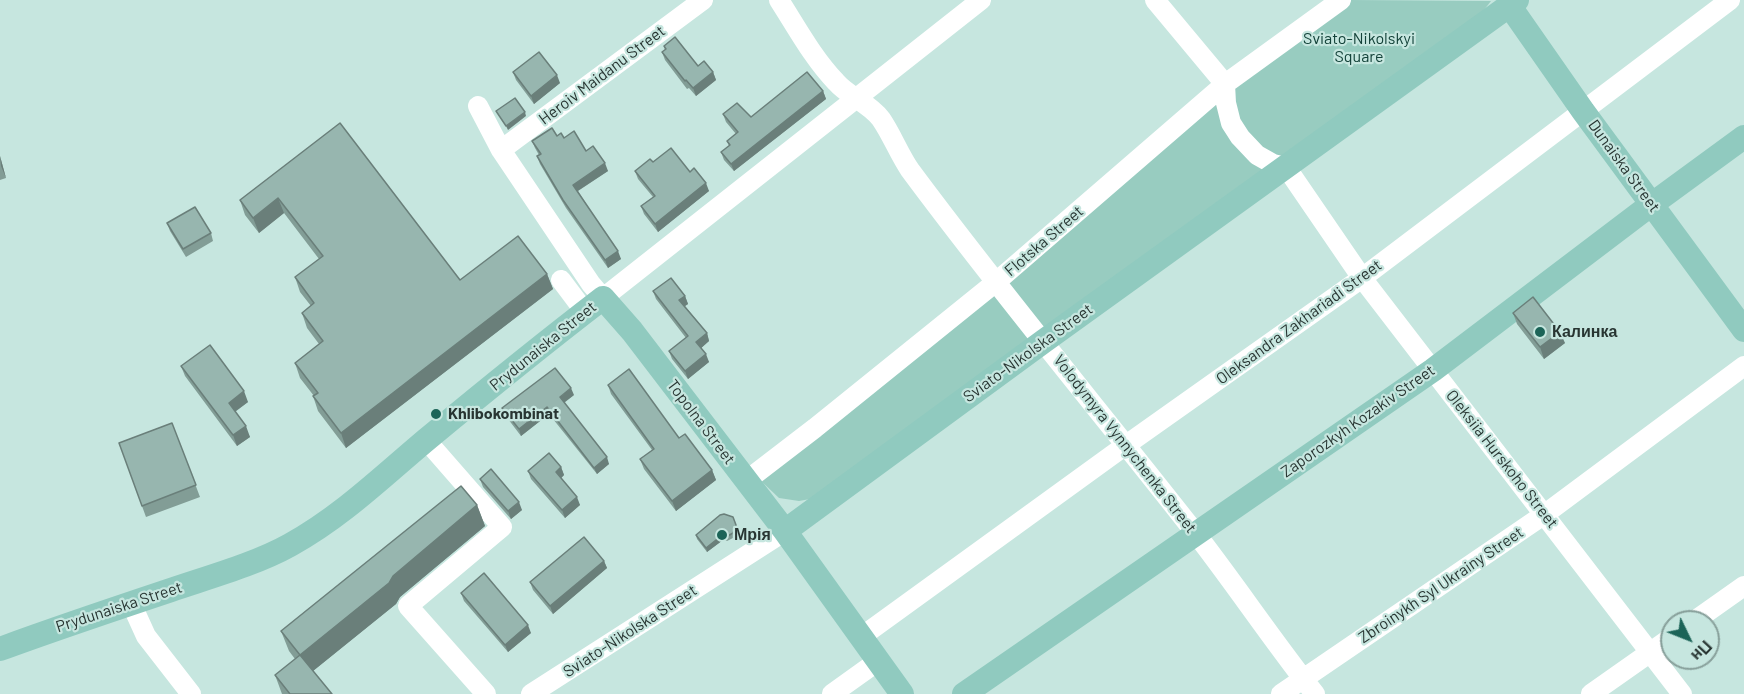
<!DOCTYPE html>
<meta charset="utf-8">
<style>
body{margin:0}
#map{position:relative;width:1744px;height:694px;overflow:hidden;background:#c6e6df;font-family:Barlow,sans-serif}
canvas{display:block}
.north{position:absolute;left:1660px;top:610px;width:60px;height:60px;box-sizing:border-box;background:#c6e6df;border:2px solid #879f9a;border-radius:50%;rotate:133deg;font-size:16px;font-weight:700;line-height:24px;text-align:center;color:#283532}
.north::after{content:'';display:block;margin:auto;width:21px;height:27px;background:#1c6458;clip-path:polygon(50% 0,100% 100%,50% 72%,0 100%)}
</style>
<div id="map">
<canvas width="1744" height="694"></canvas>
<div class="north">Пн</div>
</div>
<script>
const ctx = document.querySelector('canvas').getContext('2d');
ctx.lineJoin = 'round';
function paint(path, color) {
  ctx.fillStyle = color;
  ctx.fill(path, 'evenodd');
}
function strokePath(path, color, width, dash) {
  ctx.strokeStyle = color;
  ctx.lineWidth = width;
  ctx.lineCap = dash ? 'butt' : 'round';
  ctx.setLineDash(dash || []);
  ctx.stroke(path);
}
function label(font, color, halo, rows, align = 'center') {
  ctx.font = font + ' Barlow,sans-serif';
  ctx.lineWidth = 4.5;
  ctx.setLineDash([]);
  ctx.textBaseline = 'middle';
  ctx.strokeStyle = halo;
  ctx.fillStyle = color;
  for (const [text, x, y, turn = 0] of rows) {
    ctx.save();
    ctx.translate(x, y);
    ctx.rotate((+turn || 0) * Math.PI / 180);
    ctx.textAlign = isNaN(turn) ? turn : align;
    if (halo) ctx.strokeText(text, 0, 0);
    ctx.fillText(text, 0, 0);
    ctx.restore();
  }
}
const green = new Path2D(`
 M1351,0l140,1 -7,9 -663,487 -22,4 -20,-3 -20,-19 479,-395z`);
const minor = new Path2D(`
 M779,0c18,28 34,58 57,82 13,15 33,21 45,37 11,16 18,35 29,51 91,123 189,240 283,360 42,54 80,111 122,164
 M1155,0l70,84 1,19 5,20 9,14 17,18 16,9 13,3 76,111 320,416
 M478,106l23,44 90,134 12,14 378,-298
 M501,150l202,-150
 M561,280l24,32
 M426,440l76,87 -94,79 78,88
 M746,481l69,-53 181,-146 229,-198 116,-84
 M131,603l15,33 45,58
 M1693,622l51,-36
 M861,637l265,-192 236,-167 368,-278
 M531,694l254,-163
 M832,694l46,-33
 M1281,694l264,-180 199,-148
 M1591,694l81,-57`);
const major = new Path2D(`
 M1509,5l74,106 161,219
 M785,531l259,-190 473,-341
 M0,649c57,-21 114,-40 171,-59 38,-13 85,-26 119,-45 51,-28 92,-68 136,-105 58,-48 117,-96 177,-142l29,33 153,200 117,163
 M964,694l469,-324 207,-157 104,-76`);
const wall = new Path2D(`
 M664,46l34,20 15,6 3,8 -20,16 -7,-8 -2,1 -22,-29 -3,-8 3,-2z
 M513,72l47,11 -26,21 -18,-24z
 M823,91l3,8 -92,72 -10,-11 -3,-8 8,-6 -2,-5 9,-7 -10,-12 -3,-8 28,3z
 M340,123l120,157 87,-6 6,15 -207,159 -28,-37 -5,-15h1l-14,-18 -5,-15 24,-19 -12,-16 -5,-15 9,-7 -11,-14 -5,-15 24,-18 -35,-46 -25,20 -14,-18 -5,-15z
 M557,136l7,2 22,13 22,20 -30,20 43,68 -13,9 -42,-60 -26,-44 -3,-8 2,-1 -4,-7 -3,-7z
 M0,156l6,22 -6,2z
 M653,162l37,10 19,19 -51,41 -14,-18 -3,-8 12,-9 -15,-18 -3,-8z
 M167,223l44,10 2,8 -27,16 -16,-26z
 M653,291l32,5 3,8 -3,2 22,27 2,8 -8,7 8,14 -21,17 -16,-20 -3,-8 17,-13 -30,-39z
 M1513,313l52,30 -21,16 -27,-35z
 M181,366l67,36 -13,10 15,25 -13,9 -52,-70z
 M608,385l71,53 33,32 4,10 -40,31 -32,-42 -4,-10 12,-9 -41,-56z
 M574,395l-10,8 45,61 -12,10 -48,-60 -28,22 -16,-21 -3,-7z
 M172,423l28,74 -54,20 -27,-74z
 M561,467l3,8 -3,3 19,27 -15,13 -34,-39 -3,-8z
 M480,479l42,31 -11,9 -28,-32z
 M477,505l8,21 -85,71 -4,7 -83,67 19,23h-50l-7,-19 20,-16 -6,-8 -8,-20z
 M736,525l2,3 -3,9 -8,4 -4,-1 -16,12 -10,-13 -1,-4z
 M604,561l3,7 -54,46 -20,-24 -3,-8z
 M461,593l70,40 -23,19 -44,-51z`);
const shadedWall = new Path2D(`
 M713,72l3,8 -20,16 -3,-8z
 M557,75l3,8 -26,21 -3,-8z
 M823,91l3,8 -92,72 -3,-7z
 M525,112l1,4 -18,14 -2,-4z
 M0,156l6,22 -5,-12z
 M605,163l3,8 -32,21 -3,-7z
 M706,183l3,8 -51,41 -3,-8z
 M278,198l6,15 -25,20 -6,-15z
 M618,251l3,8 -13,9 -3,-8z
 M547,274l6,15 -207,159 -5,-15z
 M685,296l3,8 -6,4 -3,-8z
 M1560,332l5,11 -21,16 -4,-12z
 M707,333l2,8 -10,9 -3,-8z
 M706,354l3,8 -21,17 -3,-8z
 M571,388l3,7 -12,9 -2,-7z
 M244,391l4,11 -15,11 -4,-10z
 M547,407l2,7 -28,22 -2,-7z
 M246,426l4,11 -13,9 -4,-11z
 M607,457l2,7 -12,10 -3,-6z
 M561,467l3,8 -5,5 -3,-8z
 M712,470l4,10 -40,31 -4,-10z
 M577,497l3,8 -15,13 -3,-8z
 M519,502l3,8 -11,9 -3,-8z
 M477,505l8,21 -85,71 -4,7 -88,71 -8,-20z
 M736,525l2,3 -3,9 -2,-4z
 M721,536l2,4 -16,12 -1,-4z
 M604,561l3,7 -54,46 -3,-8z
 M528,625l3,8 -23,19 -3,-7z`);
const building = new Path2D(`
 M675,37l23,29 6,-5 9,11 -20,16 -7,-8 -1,1 -23,-29 4,-3 -2,-3z
 M539,52l18,23 -26,21 -18,-24z
 M807,72l16,19 -92,73 -10,-12 9,-7 -3,-4 11,-9 -15,-18 14,-11 14,14z
 M515,98l10,14 -19,14 -10,-15z
 M340,123l120,157 58,-44 29,38 -206,159 -28,-37 5,-3 -23,-30 28,-22 -21,-28 12,-10 -19,-26 28,-21 -45,-58 -25,20 -13,-18z
 M552,128l5,8 4,-3 3,5 10,-7 12,20 7,-5 12,17 -32,22 45,66 -13,9 -42,-60 -26,-44 4,-2 -9,-13z
 M671,148l19,24 4,-4 12,15 -51,41 -14,-18 14,-10 -20,-25 15,-12 3,3z
 M195,207l16,26 -28,16 -16,-26z
 M671,278l14,18 -6,4 28,33 -11,9 10,12 -21,17 -16,-20 19,-15 -35,-45z
 M1533,297l27,35 -20,15 -27,-34z
 M210,345l34,46 -15,12 17,23 -13,9 -52,-69z
 M555,368l16,20 -11,9 47,60 -13,11 -47,-61 -28,22 -17,-21z
 M629,369l50,69 6,-4 27,36 -40,31 -32,-42 14,-10 -46,-64z
 M172,423l24,62 -54,21 -23,-63z
 M549,453l12,14 -5,5 21,25 -15,13 -34,-39z
 M491,469l28,33 -11,9 -28,-32z
 M461,486l16,19 -84,71 -4,7 -89,72 -19,-24z
 M724,514l9,3 3,8 -3,8 -7,4 -5,-1 -15,12 -10,-13 24,-20z
 M584,537l20,24 -54,45 -20,-24z
 M484,573l44,52 -23,20 -44,-52z
 M300,655l32,39h-42l-15,-19z`);
const markers = [
 [1540,332,6,"#1c6458"],
 [436,414,6,"#1c6458"],
 [722,535,6,"#1c6458"]
];
const parkNames = [
 ["Sviato-Nikolskyi",1359,39],
 ["Square",1359,57]
];
const streetNames = [
 ["Heroiv Maidanu Street",602,75,-37],
 ["Dunaiska Street",1624,166,54],
 ["Flotska Street",1044,241,-41],
 ["Oleksandra Zakhariadi Street",1299,322,-36],
 ["Prydunaiska Street",543,346,-39],
 ["Sviato-Nikolska Street",1028,353,-36],
 ["Zaporozkyh Kozakiv Street",1358,421,-35],
 ["Topolna Street",701,422,53],
 ["Volodymyra Vynnychenka Street",1125,444,52],
 ["Oleksiia Hurskoho Street",1502,459,52],
 ["Zbroinykh Syl Ukrainy Street",1441,585,-34],
 ["Prydunaiska Street",119,607,-18],
 ["Sviato-Nikolska Street",630,631,-33]
];
const poiNames = [
 ["Калинка",1552,332],
 ["Khlibokombinat",448,414],
 ["Мрія",734,535]
];
paint(green, '#98ccc0');
strokePath(minor, '#fff', 20);
strokePath(major, '#90cabf', 24);
paint(wall, '#829d96');
paint(shadedWall, '#6a7f7a');
paint(building, '#97b6af');
strokePath(building, '#6a7f7a', 1.5);
for (const [x, y, r, color] of markers) {
  const dot = new Path2D();
  dot.arc(x, y, r, 0, 2 * Math.PI);
  ctx.fillStyle = color;
  ctx.fill(dot);
  strokePath(dot, '#c6e6df', 2);
}
label('16px', '#134239', '#c6e6df', parkNames);
label('16px', '#283532', '#c6e6df', streetNames);
label('bold 16px', '#283532', '#c6e6df', poiNames, 'left');
</script>
